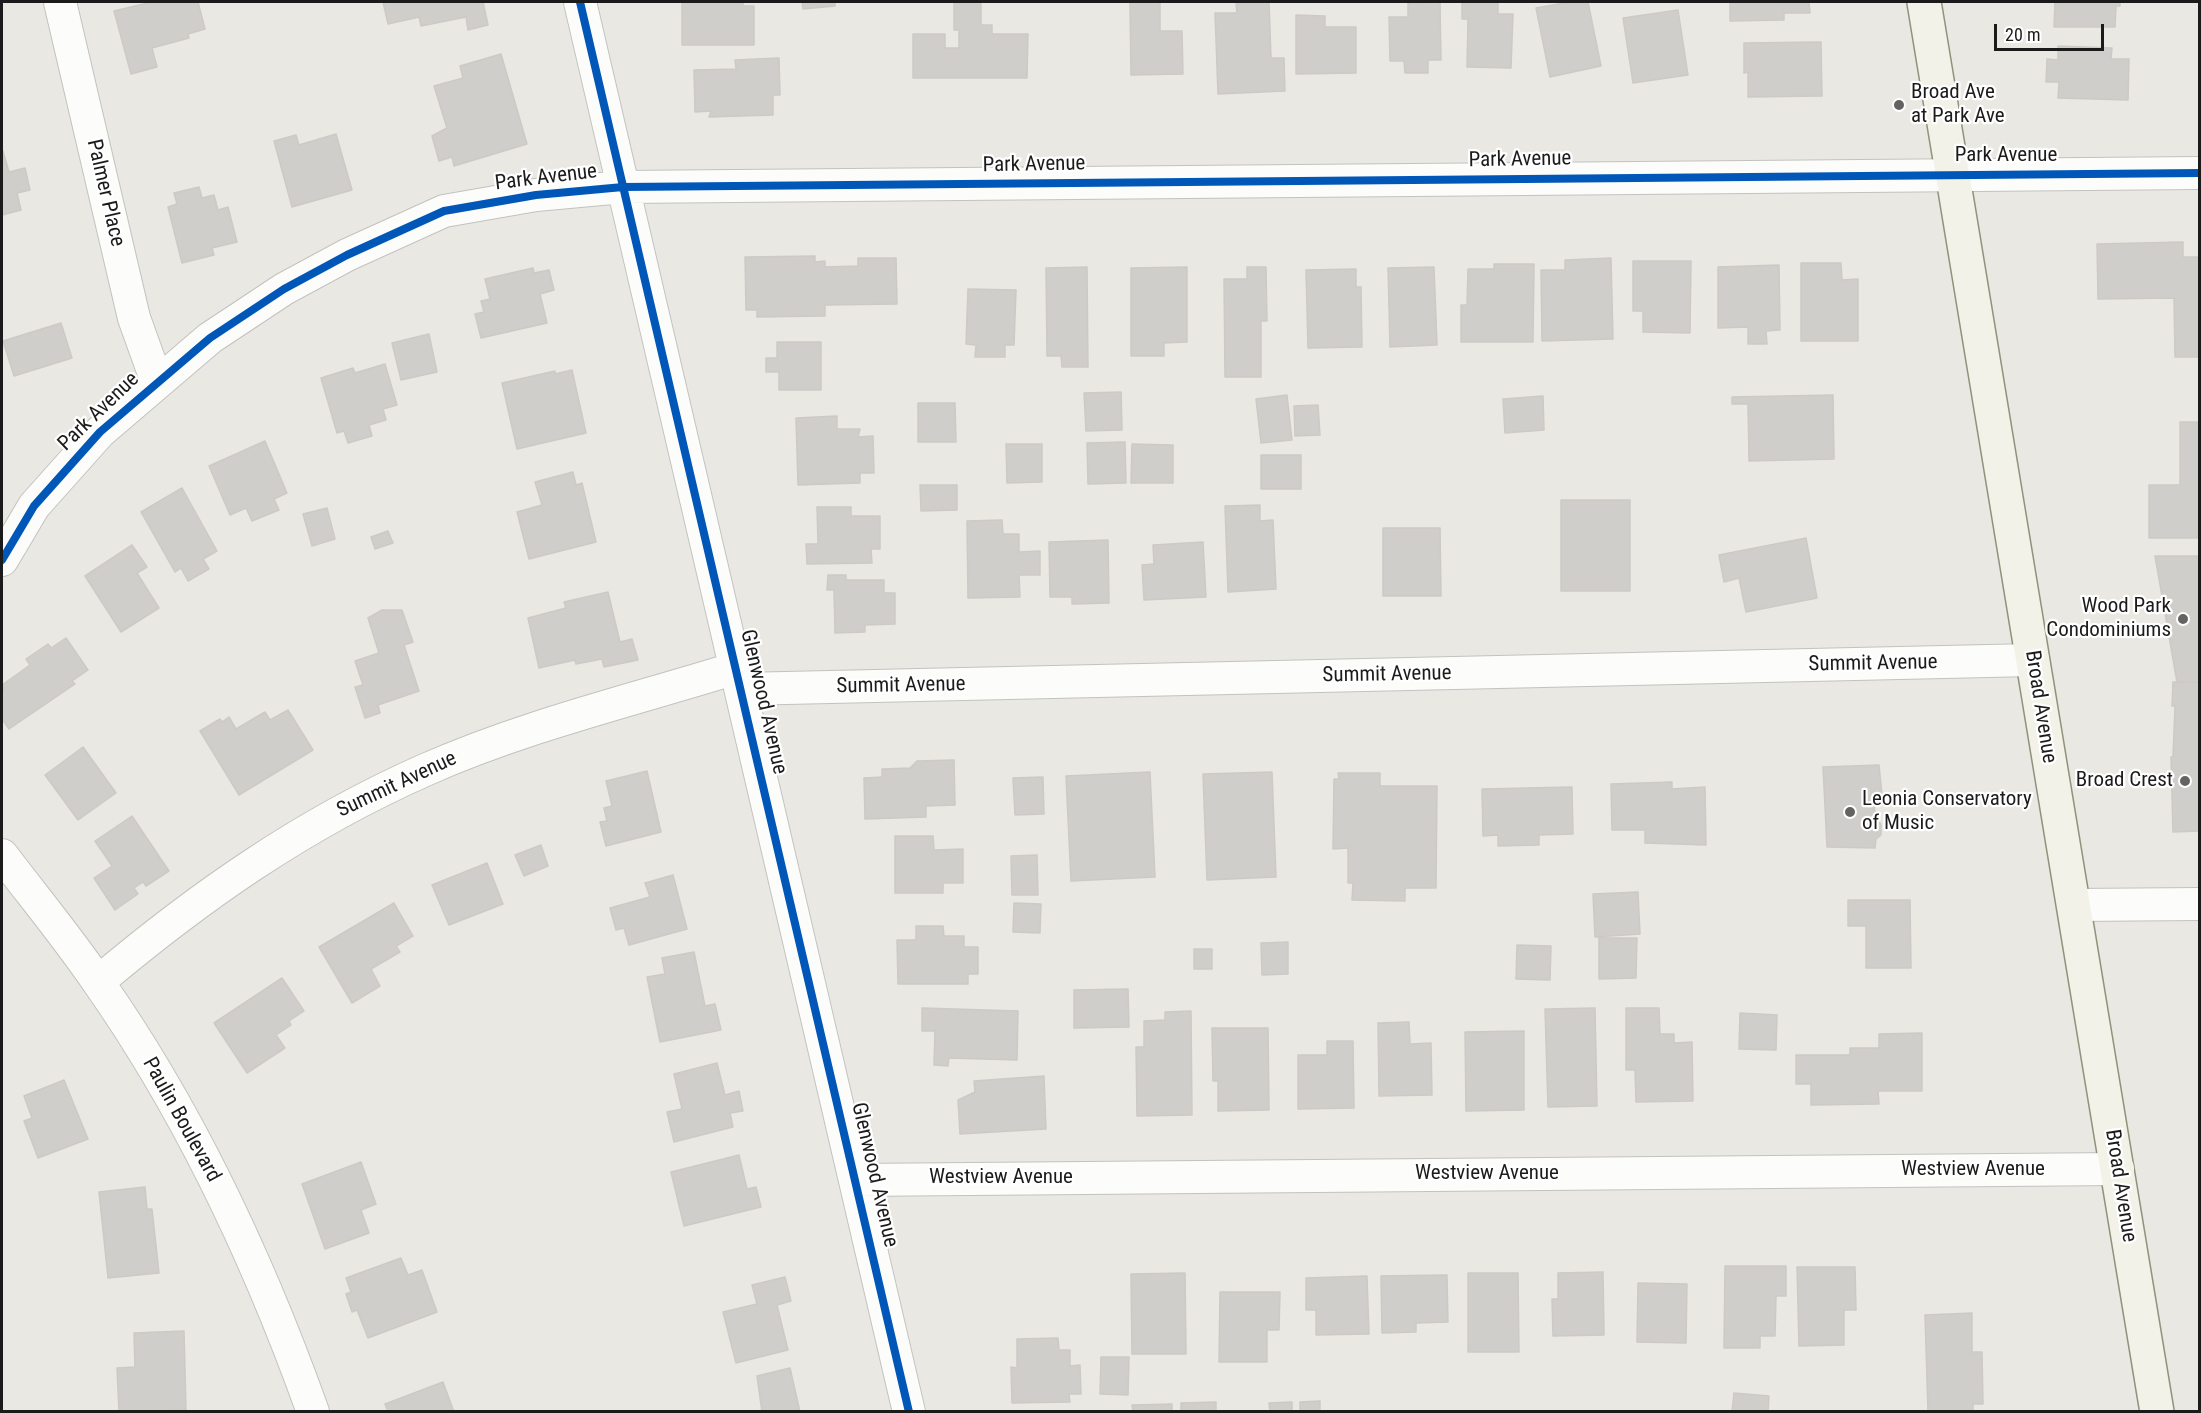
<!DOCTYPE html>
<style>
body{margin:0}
#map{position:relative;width:2201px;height:1413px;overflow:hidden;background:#eae8e3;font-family:"Roboto Condensed",sans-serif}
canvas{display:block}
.frame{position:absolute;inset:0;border:3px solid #1b1b1b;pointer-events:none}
.scale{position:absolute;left:1994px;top:24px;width:110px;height:27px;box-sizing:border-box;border:3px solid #1b1b1b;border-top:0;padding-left:8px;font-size:18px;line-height:21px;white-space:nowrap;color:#1b1b1b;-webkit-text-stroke:4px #fff;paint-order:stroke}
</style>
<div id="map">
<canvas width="2201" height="1413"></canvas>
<div class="frame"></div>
<div class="scale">20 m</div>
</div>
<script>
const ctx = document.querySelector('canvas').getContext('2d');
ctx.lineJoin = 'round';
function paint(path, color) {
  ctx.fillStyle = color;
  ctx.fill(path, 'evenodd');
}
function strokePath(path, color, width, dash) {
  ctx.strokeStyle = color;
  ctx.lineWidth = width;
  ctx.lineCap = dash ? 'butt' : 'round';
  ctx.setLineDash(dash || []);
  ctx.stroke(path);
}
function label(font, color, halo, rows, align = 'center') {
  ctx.font = font + ' "Roboto Condensed",sans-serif';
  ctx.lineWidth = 4.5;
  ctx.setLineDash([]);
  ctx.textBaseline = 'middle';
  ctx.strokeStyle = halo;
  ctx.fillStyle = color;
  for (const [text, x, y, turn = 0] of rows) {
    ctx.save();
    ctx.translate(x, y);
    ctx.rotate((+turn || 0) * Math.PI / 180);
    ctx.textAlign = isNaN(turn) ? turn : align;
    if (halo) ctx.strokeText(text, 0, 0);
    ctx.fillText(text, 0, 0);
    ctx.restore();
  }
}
const building = new Path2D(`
 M152,2h46l7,27 -17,5 1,4 -37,10 5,19 -26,7 -17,-63z
 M383,2h100l5,23 -20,5 -2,-13 -45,9 -2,-9 -31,7z
 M682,2h61v4h11v39h-72z
 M802,2h33v4l-32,3z
 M954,2h27v23h11v9h36l-1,44h-114v-44h32v14h14v-18h-5z
 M1130,2h30v29h22l1,43 -52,1z
 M1236,2h33l2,56h13l1,33 -67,3 -3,-81h22z
 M1440,2l1,58h-13v13h-23l-1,-12h-14l-1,-44h19v-14z
 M1462,2h36v12h15l-2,54 -44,-1 1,-48h-6z
 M1570,2h18l13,64 -51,11 -14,-69z
 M1730,2h79l1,11h-26v7l-54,1z
 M2055,2h65v4h-4l-1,21h-61z
 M1678,10l10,65 -55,8 -10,-65z
 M1296,15l29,1v11h31v46l-60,1z
 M1821,42l1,54 -74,1v-25l-4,1v-30z
 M2058,46l54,2 -1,11h18l-1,41 -70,-2 1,-16h-13l1,-23 11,1z
 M501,54l26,90 -73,22 -2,-9 -13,4 -7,-25 15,-8 -13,-42 29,-8 -3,-12z
 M779,58l1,37h-7v20l-64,2 2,-6 -16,1 -1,-42 42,-1 -1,-9z
 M336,134l16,56 -60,17 -18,-66 22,-6 3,10z
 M3,151l6,21 16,-4 5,22 -13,3 4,17 -19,5z
 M199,187l3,11 12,-3 4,15 10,-3 9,35 -25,6 2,7 -32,8 -14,-56 9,-3 -3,-11z
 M2183,242v15h17v100h-25l-1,-59 -76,1 -1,-55z
 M815,256v6l10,-1v6l33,-1v-8h38l1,46 -72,1v11l-68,1v-7h-11l-1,-53z
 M1611,258l2,81 -71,2 -1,-71h24v-10z
 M1633,261h58l-1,72 -47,-1v-21h-10z
 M1801,263h40l1,17 16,-1v62h-57z
 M1494,264h40l-1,78h-72v-37h6l1,-36h26z
 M1779,265l1,65 -14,1 1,13h-19v-17l-30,1v-61z
 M1087,267l1,100h-26l-1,-11h-14l-1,-88z
 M1187,267v75l-23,1v13h-33v-88z
 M1247,267h19l1,54h-6v56h-36l-1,-98h23z
 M1434,267l3,78 -47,2 -2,-79z
 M533,268l1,5 15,-3 5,20 -14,4 7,29 -66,15 -6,-24 9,-2 -3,-11 9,-2 -5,-20z
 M1356,269v18h5l1,60 -54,1 -2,-78z
 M968,289l48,1 -2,55h-9v12h-30l1,-12 -10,-1z
 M61,323l11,35 -58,18 -11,-35z
 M429,334l8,38 -36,8 -9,-37z
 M777,342h44v48h-42v-18h-13v-14h11z
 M385,364l12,41 -14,4 3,11 -17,5 3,11 -24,7 -4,-12 -7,2 -16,-55 32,-10 2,5z
 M572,370l14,63 -69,16 -15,-66 53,-12v3z
 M1121,392l1,38 -36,1 -2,-38z
 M1287,395l5,45 -31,3 -5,-44z
 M1833,395l1,64 -85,2 -1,-57h-16v-7z
 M1543,396l1,34 -39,3 -2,-34z
 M918,403h37l1,39h-38z
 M1318,405l2,30 -25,1 -1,-30z
 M837,416v13h23l-2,8 15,-1 1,37h-14v10l-62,2 -2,-67z
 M2180,422h20v116h-51v-53h31z
 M265,441l22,52 -13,6 5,11 -27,11 -6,-13 -16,7 -21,-49z
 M1125,442l1,41 -38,1 -1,-41z
 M1006,444h36v38l-35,1z
 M1132,444l41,1v38h-42z
 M1261,455h40v34h-40z
 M573,472l3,13 6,-2 14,59 -67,17 -12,-47 25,-7 -7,-23z
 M920,485h37v25l-36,1z
 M182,488l35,63 -14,8 6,10 -21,12 -7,-13 -6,4 -34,-60z
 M1561,500h69v91h-69z
 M1260,505v16l13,-1 3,69 -48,3 -3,-86z
 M817,507h34v9h29v33h-9l1,14 -65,1 -1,-20h12z
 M327,508l8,31 -23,7 -9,-32z
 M1002,520l1,14h16v18l21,-1v24h-21l1,22 -52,1 -1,-77z
 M1383,528h57l1,68h-58z
 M388,531l5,12 -18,6 -4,-12z
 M1806,538l11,60 -71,14 -7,-34 -15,4 -5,-27z
 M1108,540l1,63 -37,1v-7h-22l-1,-55z
 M1203,542l3,55 -62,3 -2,-35 12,-1 -1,-19z
 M132,545l15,22 -10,6 22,35 -38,24 -36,-56z
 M2155,556h45v126h-23z
 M828,575h18v5h38v13h11v31l-30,1v7l-30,1 -1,-43h-7z
 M608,592l12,50 12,-3 6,21 -34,7 -2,-8 -26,5 -1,-4 -36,8 -11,-50 38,-10 -2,-6z
 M382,610h20l11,32 -9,3 15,46 -41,14 2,8 -15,5 -10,-31 8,-2 -8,-24 24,-8 -11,-35z
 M66,638l22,32 -16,11 3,3 -66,45 -7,-10v-29l2,-1 -2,-4 28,-20 -4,-6 22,-15 3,4z
 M2173,682h27v149l-27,1 -2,-75h2l2,-51h-3z
 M288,710l25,40 -74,45 -39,-64 20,-12 2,3 7,-5 7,12 29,-17 5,8z
 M83,747l33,46 -38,27 -33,-45z
 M954,760l1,45 -29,1v11l-61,2 -1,-41 18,-1v-8l28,-1 7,-7z
 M1879,765l4,39 -9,1 2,14 5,5v11l-5,4 -1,9 -48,-1 -4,-80z
 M647,771l14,61 -55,14 -6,-24 7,-1 -3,-13 8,-2 -6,-25z
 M1150,772l5,105 -84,4 -5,-105z
 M1272,772l4,105 -69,3 -4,-106z
 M1338,773h42v13h57l-1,102h-31v13l-53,-1 1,-17h-5v-35l-15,1 1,-70h5z
 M1043,777l1,37 -29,1 -2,-37z
 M1672,782v7l33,-2 1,58 -61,-2v-13h-33l-1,-46z
 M1572,787l1,47 -34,1v10l-41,1v-11l-15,1 -1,-47z
 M132,816l37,55 -23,15 -3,-4 -9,6 4,6 -23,16 -21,-32 18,-12 -17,-25z
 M895,836h38l1,14 29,-1v34h-20v10h-48z
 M541,845l7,21 -24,10 -9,-21z
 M1037,855l1,40h-26l-1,-39z
 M487,863l16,41 -54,21 -17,-40z
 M673,875l14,54 -58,16 -5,-17 -8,2 -6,-22 40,-11 -5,-14z
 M1638,892l2,42 -45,3 -2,-43z
 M1848,900h62l1,68h-45v-42h-18z
 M394,903l19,33 -17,10 4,6 -29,17 9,17 -28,17 -33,-56z
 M1014,903l27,1 -1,29 -27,-1z
 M916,926h27l1,10h20v11h14v27h-10v10h-70l-1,-44h19z
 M1599,938h38l-1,40 -37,1z
 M1288,942v32l-26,1 -1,-32z
 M1517,945l34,1 -1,34 -34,-1z
 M1194,949h18v20h-18z
 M694,952l11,54 10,-2 6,26 -61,12 -13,-65 18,-3 -3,-16z
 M282,978l22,33 -15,10 2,4 -15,10 9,13 -38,25 -33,-50z
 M1128,989l1,38 -55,1v-38z
 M922,1008l96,3 -1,49 -68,-2 -1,8 -14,-1 1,-34h-13z
 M1595,1008l2,98 -49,1 -3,-98z
 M1626,1008h33l1,26h14v9l18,-1 1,59 -57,1 -1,-32h-9z
 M1191,1011l1,104 -55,1 -1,-69h8v-26l21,-1v-8z
 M1740,1013l37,2 -1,35 -37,-1z
 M1409,1022l1,22 21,-1 1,52 -53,1 -1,-73z
 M1212,1028h56l1,82 -51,1v-30h-5z
 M1524,1031v79l-58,1 -1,-79z
 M1922,1033v58h-44l1,13 -68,1v-21h-15v-29h54v-7h29v-14z
 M1327,1041h26l1,67 -56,1v-54h29z
 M717,1063l8,32 14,-4 4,20 -13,2 3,14 -59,15 -7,-30 15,-3 -8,-35z
 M1044,1076l2,53 -86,5 -2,-34 17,-8 -1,-11z
 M64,1080l24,59 -50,19 -14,-37 8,-3 -8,-22z
 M739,1155l8,34 9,-2 5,20 -77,19 -13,-54z
 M361,1162l15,42 -15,6 8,23 -44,16 -23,-65z
 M145,1187l2,22h5l7,64 -51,5 -9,-86z
 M401,1258l7,17 14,-5 15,42 -69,26 -11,-28 -5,2 -6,-18 5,-2 -5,-14z
 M1725,1266h61v30h-10l-1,40h-15v12h-36z
 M1797,1267h58l1,43h-12v35l-45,1z
 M1603,1272l1,63 -51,1 -1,-37h6v-26z
 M1185,1273l1,81h-54l-1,-80z
 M1468,1273h50l1,79h-51z
 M1447,1275l1,47 -32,1v9l-34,1 -1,-57z
 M1367,1276l2,58 -53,1v-25h-10v-32z
 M785,1277l6,24 -14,4 11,45 -52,13 -13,-51 34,-8 -5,-19z
 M1638,1283l49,1 -1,59 -49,-1z
 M1220,1292h60l-1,38h-12v32h-48z
 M1972,1313v39h10l1,52h-10v8h-45l-3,-97z
 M184,1331l2,79 -67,2 -2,-44 18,-1 -1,-34z
 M1058,1338l1,12h11v16l10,-1 1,29h-12l1,8 -58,1 -1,-36 6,1v-29z
 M1101,1357h28l-1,38 -28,-1z
 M790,1368l10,44h-38l-5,-36z
 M443,1382l11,30h-66l-3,-8z
 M1734,1393l35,3 -1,16h-36z
 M1320,1401v11h-20v-10z
 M1216,1402v10h-35v-9z
 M1292,1402v10h-22l-1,-9z
 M1172,1404v8h-39l-1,-7z`);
const minor = new Path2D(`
 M60,2l74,316 23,64
 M580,2l329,1410
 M2,560l32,-54 66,-74 110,-94 74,-49 63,-34 97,-44 92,-16 87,-8 1577,-14
 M741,689l1292,-29
 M2,855c32,42 66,83 96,127 92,131 161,279 215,430
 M2074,905l126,-1
 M98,982c102,-86 205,-158 327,-212 99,-44 208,-70 311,-102
 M856,1180l1262,-11`);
const secondary = new Path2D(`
 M1924,2l233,1410`);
const cycleway = new Path2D(`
 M580,2l329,1410
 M2,560l32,-54 66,-74 110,-94 74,-49 63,-34 97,-44 92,-16 87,-8 1577,-14`);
const markers = [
 [1899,105,6,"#636361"],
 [2183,619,6,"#636361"],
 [2185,781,6,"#636361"],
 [1850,812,6,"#636361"]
];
const poiNames = [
 ["Broad Ave",1911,93],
 ["at Park Ave",1911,117],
 ["Wood Park",2171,607,"right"],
 ["Condominiums",2171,631,"right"],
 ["Broad Crest",2173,781,"right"],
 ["Leonia Conservatory",1862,800],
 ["of Music",1862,824]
];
const streetNames = [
 ["Park Avenue",2006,156],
 ["Park Avenue",1520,160,-1],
 ["Park Avenue",1034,165,-1],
 ["Park Avenue",546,178,-7],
 ["Palmer Place",105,193,77],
 ["Park Avenue",99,412,-44],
 ["Summit Avenue",1873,664,-1],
 ["Summit Avenue",1387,675,-1],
 ["Summit Avenue",901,686,-1],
 ["Glenwood Avenue",763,702,77],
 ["Broad Avenue",2040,707,81],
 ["Summit Avenue",397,785,-25],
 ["Paulin Boulevard",181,1120,61],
 ["Westview Avenue",1973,1170],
 ["Westview Avenue",1487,1174],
 ["Glenwood Avenue",874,1175,77],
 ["Westview Avenue",1001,1178],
 ["Broad Avenue",2120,1186,81]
];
paint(building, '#d0ceca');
strokePath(building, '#cdcac5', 1.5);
strokePath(minor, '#c2c2bf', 34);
strokePath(secondary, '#90937c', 36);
strokePath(minor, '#fcfcfb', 32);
strokePath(secondary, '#f2f2e8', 33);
strokePath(cycleway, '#0057b8', 8);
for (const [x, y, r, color] of markers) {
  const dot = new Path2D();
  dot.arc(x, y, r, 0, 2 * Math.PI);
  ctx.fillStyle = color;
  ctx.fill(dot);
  strokePath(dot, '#fff', 2);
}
label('21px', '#1b1b1b', '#fff', poiNames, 'left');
label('21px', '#1b1b1b', '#fff', streetNames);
</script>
